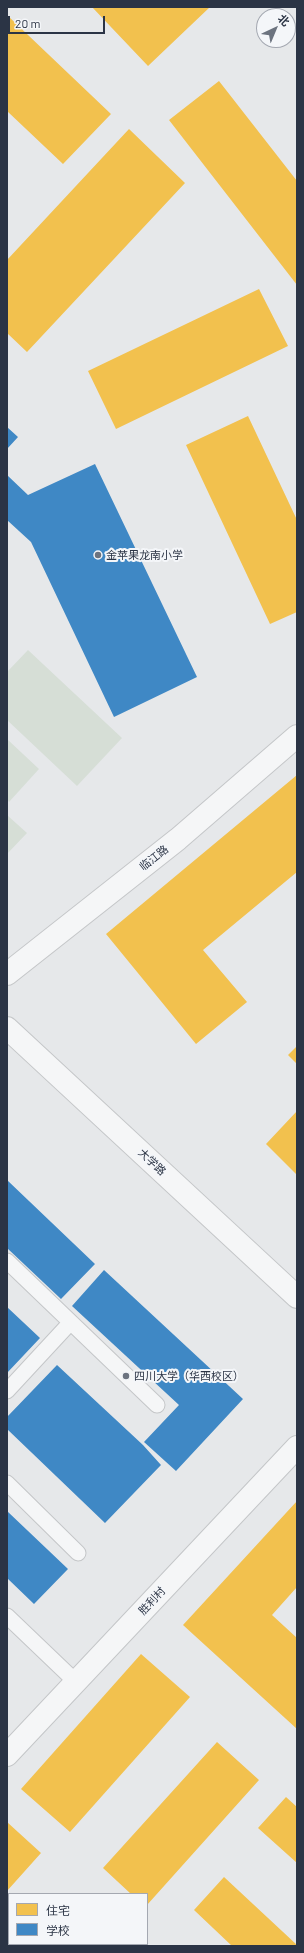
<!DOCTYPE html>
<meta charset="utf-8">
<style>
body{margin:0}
#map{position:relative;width:304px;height:1953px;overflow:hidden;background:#e6e8ea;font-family:Barlow,"Noto Sans SC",sans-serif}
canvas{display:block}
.frame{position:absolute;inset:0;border:8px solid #2b3445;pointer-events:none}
.legend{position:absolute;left:8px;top:1893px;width:140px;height:52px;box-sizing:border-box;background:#f4f6f9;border:1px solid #a4a8b1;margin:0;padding:5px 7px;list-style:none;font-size:12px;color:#2b3445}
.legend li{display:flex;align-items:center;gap:8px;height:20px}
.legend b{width:20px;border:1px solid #a4a8b1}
.north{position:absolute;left:256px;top:8px;width:40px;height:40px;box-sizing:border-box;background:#f4f6f9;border:1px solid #a4a8b1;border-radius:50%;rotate:44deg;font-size:11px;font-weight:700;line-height:16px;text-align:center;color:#2b3445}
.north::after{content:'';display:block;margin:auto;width:14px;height:18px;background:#6c737f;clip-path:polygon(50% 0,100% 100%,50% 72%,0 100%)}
.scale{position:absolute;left:8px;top:16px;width:97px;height:18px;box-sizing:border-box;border:2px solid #2b3445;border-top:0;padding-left:5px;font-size:12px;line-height:14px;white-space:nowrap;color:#2b3445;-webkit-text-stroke:3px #f4f6f9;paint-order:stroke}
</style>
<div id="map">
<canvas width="304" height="1953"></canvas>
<div class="frame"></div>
<ul class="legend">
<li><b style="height:11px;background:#f2c14e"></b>住宅</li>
<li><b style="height:11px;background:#3f88c5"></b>学校</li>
</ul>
<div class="north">北</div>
<div class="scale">20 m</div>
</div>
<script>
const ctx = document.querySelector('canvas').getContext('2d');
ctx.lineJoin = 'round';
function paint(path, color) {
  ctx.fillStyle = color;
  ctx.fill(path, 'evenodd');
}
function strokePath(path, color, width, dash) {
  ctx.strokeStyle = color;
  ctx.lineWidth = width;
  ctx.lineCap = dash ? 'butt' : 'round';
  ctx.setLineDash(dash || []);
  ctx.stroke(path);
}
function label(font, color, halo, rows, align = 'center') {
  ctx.font = font + ' Barlow,"Noto Sans SC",sans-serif';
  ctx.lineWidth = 4;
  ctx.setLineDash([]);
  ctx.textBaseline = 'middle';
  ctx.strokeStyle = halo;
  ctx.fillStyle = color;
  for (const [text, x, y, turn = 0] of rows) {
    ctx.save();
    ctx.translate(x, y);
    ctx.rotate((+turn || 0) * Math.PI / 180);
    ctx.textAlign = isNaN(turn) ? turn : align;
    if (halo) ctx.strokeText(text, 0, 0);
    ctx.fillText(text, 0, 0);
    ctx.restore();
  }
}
const green = new Path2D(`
 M28,650l94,88 -45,48 -70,-66v-48z
 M7,739l32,30 -30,33 -2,-3z
 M7,815l20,18 -20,21z`);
const homes = new Path2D(`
 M92,7h118l-62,59z
 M7,15l104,99 -48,50 -56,-53z
 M219,81l78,100v104l-128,-165z
 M129,129l56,54 -158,169 -20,-19v-73z
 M259,289l29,57 -172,83 -28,-58z
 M248,416l49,104v92l-27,12 -84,-179z
 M297,775v97l-94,78 44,52 -51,42 -90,-110z
 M297,1046v18l-9,-9z
 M297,1111v64l-31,-31z
 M297,1501v86l-25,28 25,23v91l-114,-104z
 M141,1654l49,43 -120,135 -49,-43z
 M217,1742l42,38 -112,125v-11h-16l-28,-26z
 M286,1797l11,10v56l-39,-35z
 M7,1822l34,31 -34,38z
 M224,1877l73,68v1h-65l-38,-36z
 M9,1931v13h28l2,2h-32v-13z`);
const schools = new Path2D(`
 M7,427l11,10 -11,12z
 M95,464l102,213 -83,40 -83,-175 -24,-22v-45l21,20z
 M7,1180l88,84 -34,35 -54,-51z
 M104,1270l139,129 -67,72 -32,-29 35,-37 -107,-99z
 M7,1307l33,31 -33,35z
 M57,1365l86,80 18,20 -56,58 -98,-94v-12z
 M7,1511l61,58 -34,35 -27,-26z`);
const service = new Path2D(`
 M7,1261l150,144
 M7,1391l63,-68
 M7,1483l71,70
 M7,1616l69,66`);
const minor = new Path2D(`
 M7,974l171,-135 119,-103`);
const tertiary = new Path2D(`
 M7,1028l290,269
 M7,1755l290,-308`);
const markers = [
 [98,555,4,"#6c737f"],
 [126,1376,4,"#6c737f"]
];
const poiNames = [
 ["金苹果龙南小学",106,555],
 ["四川大学（华西校区）",134,1376]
];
const streetNames = [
 ["临江路",154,858,-38],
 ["大学路",152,1162,43],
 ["胜利村",152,1601,-47]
];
paint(green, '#d6ded6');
paint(homes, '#f2c14e');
paint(schools, '#3f88c5');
strokePath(service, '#c4c6c8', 17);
strokePath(minor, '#c4c6c8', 24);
strokePath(tertiary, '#c4c6c8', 24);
strokePath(service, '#f5f6f7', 15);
strokePath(minor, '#f5f6f7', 22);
strokePath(tertiary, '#f5f6f7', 22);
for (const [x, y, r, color] of markers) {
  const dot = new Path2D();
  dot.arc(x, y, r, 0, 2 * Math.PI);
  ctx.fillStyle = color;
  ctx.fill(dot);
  strokePath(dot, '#f4f6f9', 1.5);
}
label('11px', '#2b3445', '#f4f6f9', poiNames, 'left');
label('11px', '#2b3445', '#f4f6f9', streetNames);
</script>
